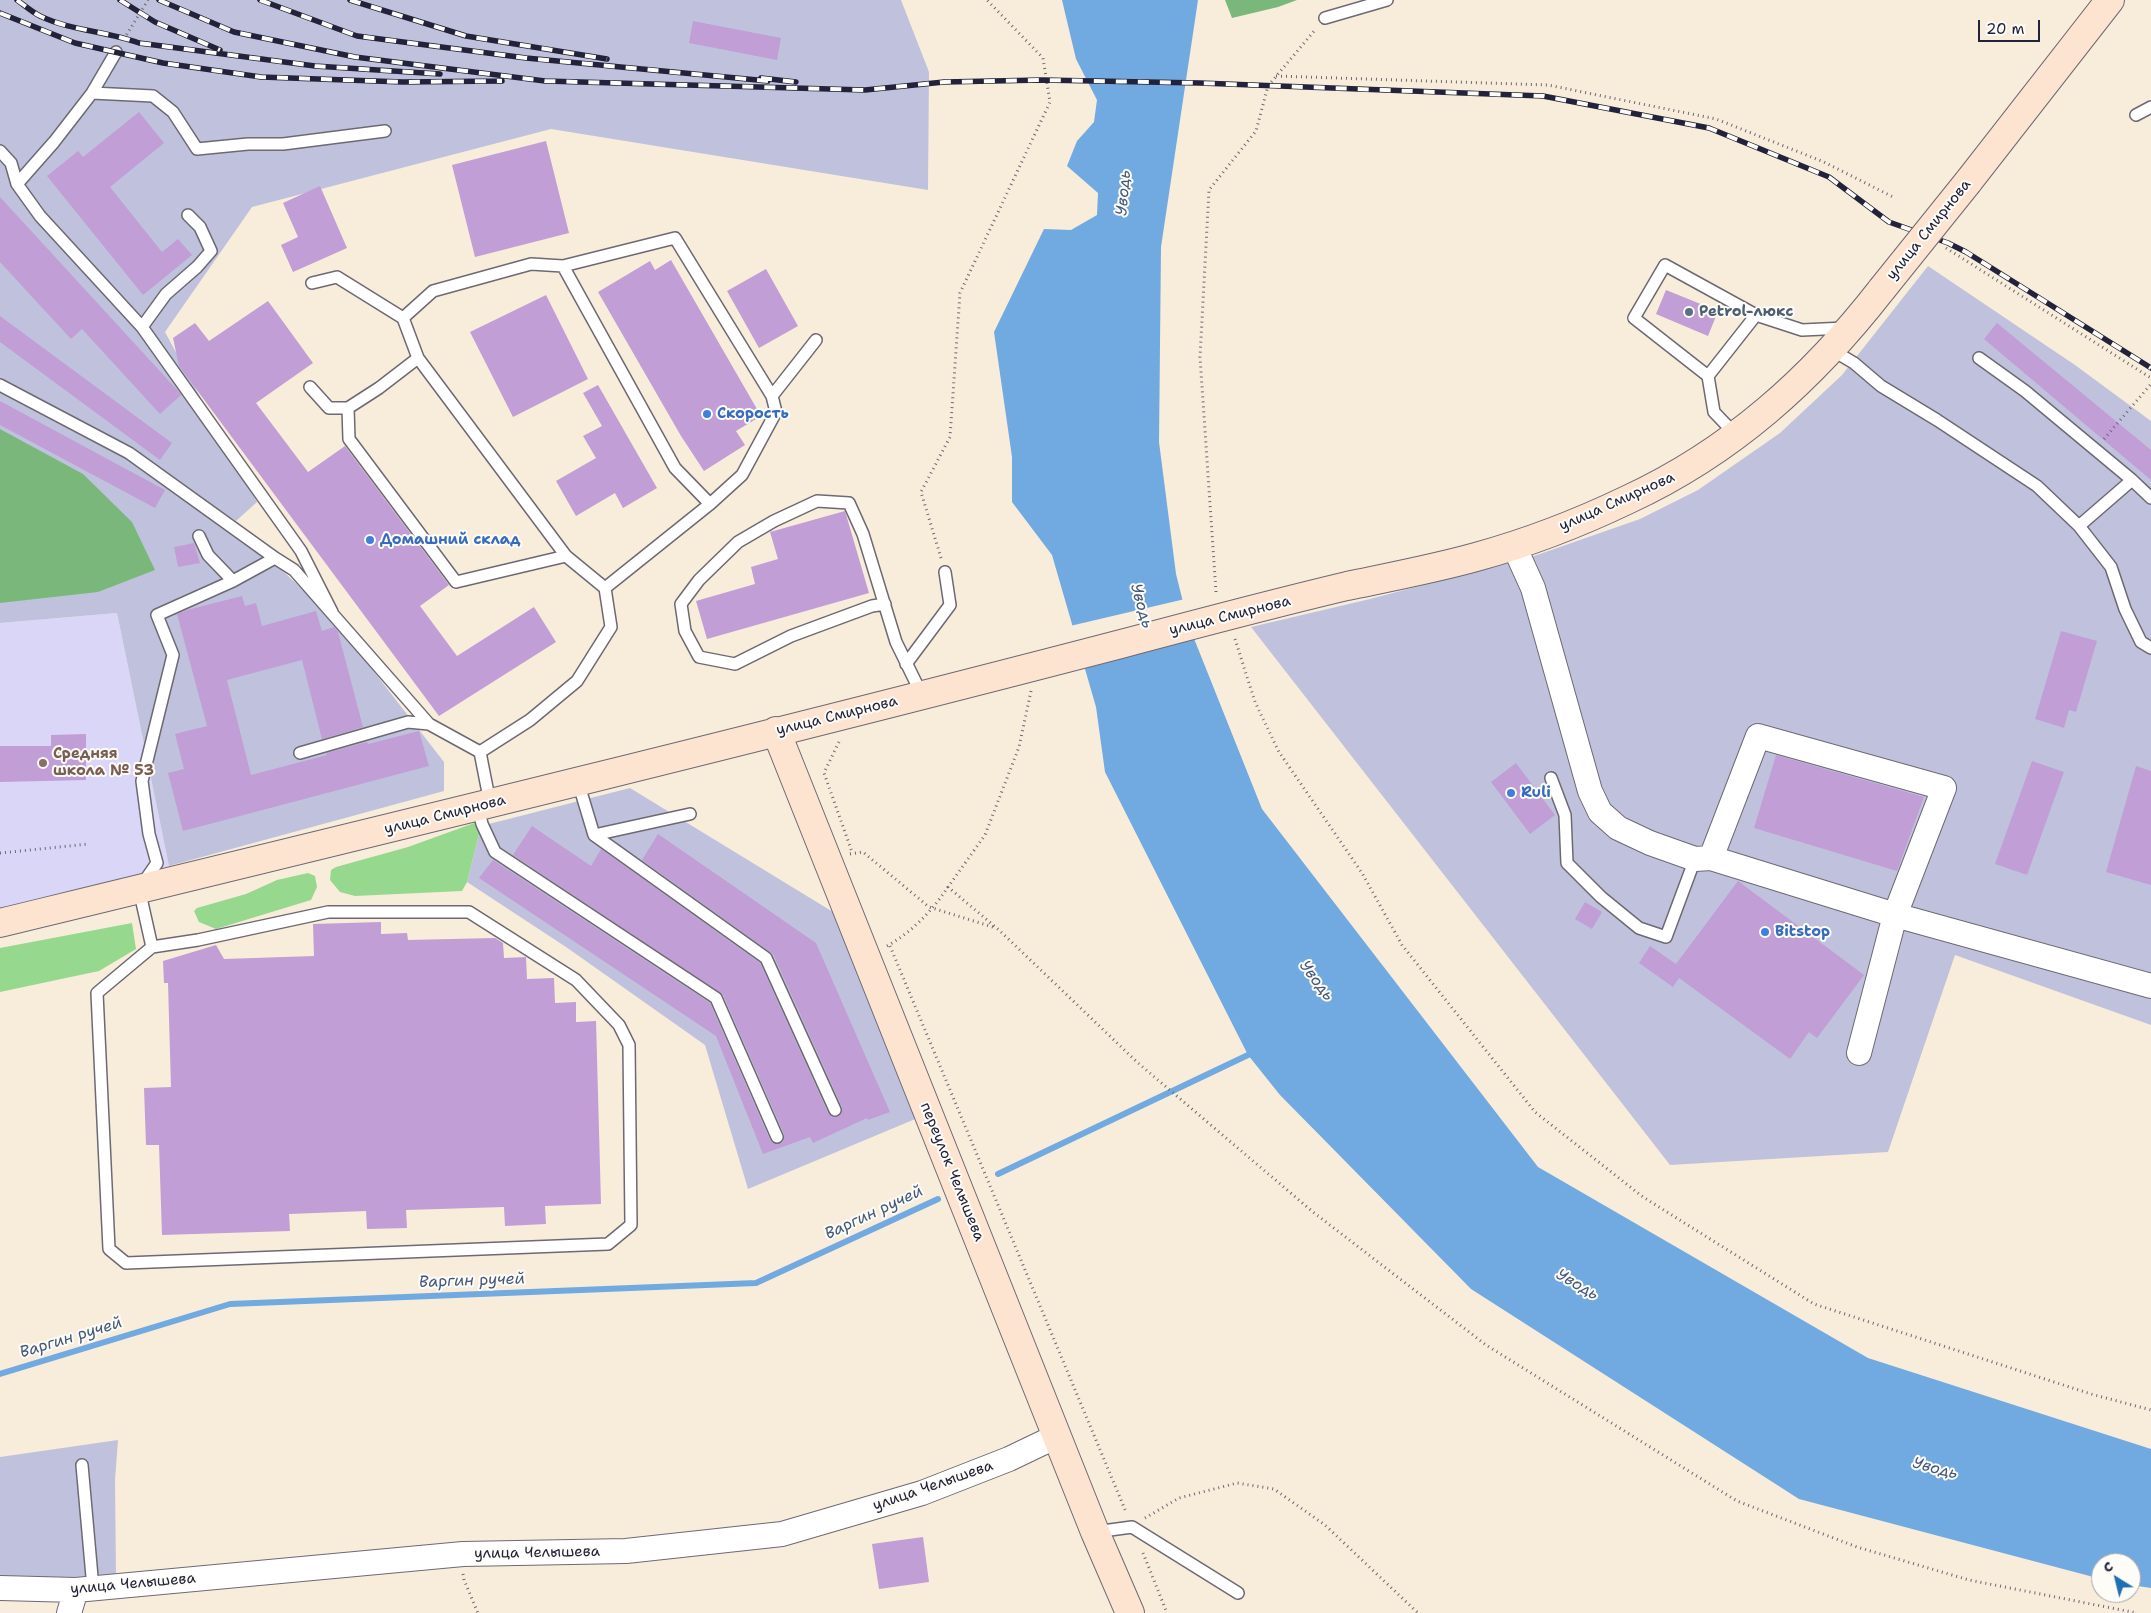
<!DOCTYPE html>
<meta charset="utf-8">
<style>
body{margin:0}
#map{position:relative;width:2151px;height:1613px;overflow:hidden;background:#f8ecdb;font-family:"Shantell Sans",sans-serif}
canvas{display:block}
.north{position:absolute;left:2091px;top:1553px;width:50px;height:50px;box-sizing:border-box;background:#fdfcf7;border:1px solid #a5a5ac;border-radius:50%;rotate:324deg;font-size:14px;font-weight:700;line-height:20px;text-align:center;color:#22223b}
.north::after{content:'';display:block;margin:auto;width:18px;height:22px;background:#1f6fb2;clip-path:polygon(50% 0,100% 100%,50% 72%,0 100%)}
.scale{position:absolute;left:1978px;top:20px;width:62px;height:22px;box-sizing:border-box;border:2px solid #22223b;border-top:0;padding-left:6px;font-size:15px;line-height:18px;white-space:nowrap;color:#22223b;-webkit-text-stroke:4px #fdfcf7;paint-order:stroke}
</style>
<div id="map">
<canvas width="2151" height="1613"></canvas>
<div class="north">С</div>
<div class="scale">20 m</div>
</div>
<script>
const ctx = document.querySelector('canvas').getContext('2d');
ctx.lineJoin = 'round';
function paint(path, color) {
  ctx.fillStyle = color;
  ctx.fill(path, 'evenodd');
}
function strokePath(path, color, width, dash) {
  ctx.strokeStyle = color;
  ctx.lineWidth = width;
  ctx.lineCap = dash ? 'butt' : 'round';
  ctx.setLineDash(dash || []);
  ctx.stroke(path);
}
function label(font, color, halo, rows, align = 'center') {
  ctx.font = font + ' "Shantell Sans",sans-serif';
  ctx.lineWidth = 4;
  ctx.setLineDash([]);
  ctx.textBaseline = 'middle';
  ctx.strokeStyle = halo;
  ctx.fillStyle = color;
  for (const [text, x, y, turn = 0] of rows) {
    ctx.save();
    ctx.translate(x, y);
    ctx.rotate((+turn || 0) * Math.PI / 180);
    ctx.textAlign = isNaN(turn) ? turn : align;
    if (halo) ctx.strokeText(text, 0, 0);
    ctx.fillText(text, 0, 0);
    ctx.restore();
  }
}
const built = new Path2D(`
 M117,613l52,253 -122,33 -47,9v-285z`);
const industrial = new Path2D(`
 M0,0h901l28,72 -1,118 -377,-61 -299,78 -87,125 92,170 -21,19 -106,-70 -130,-70z
 M1928,266l147,99 76,56v604l-196,-70 -67,197 -218,13 -419,-538 119,-28 167,-44 103,-36 58,-29 82,-57 62,-58z
 M0,388l127,68 158,117 45,42 114,147v29l-275,75 -52,-253 -117,10z
 M630,788l226,138 76,186 -184,77 -43,-144 -139,-98 -99,-65 14,-56z
 M118,1440l-3,40 1,96 -116,5v-124z`);
const green = new Path2D(`
 M477,822l4,4 -14,56 -5,9 -107,5 -15,-4 -10,-12 1,-10 5,-3 72,-20z
 M308,873l7,3 2,11 -6,13 -95,29 -17,-7 -5,-11 3,-3 49,-14 31,-14z
 M132,923l4,26 -37,22 -99,21v-44z`);
const forest = new Path2D(`
 M1225,0h72l-19,7 -46,11z
 M0,429l83,45 49,48 23,48 -57,22 -98,11z`);
const water = new Path2D(`
 M1062,0h136l-37,247 -2,195 17,132 13,52 73,183 276,358 330,191 283,91v139l-20,-3v-22h-30v16l-302,-80 -328,-210 -191,-194 -32,-40 -143,-283 -9,-65 -44,-152 -40,-53v-45l-18,-125 50,-103 27,1 26,-15 1,-22 -31,-27 10,-25 17,-19 3,-22 -21,-41z`);
const pier = new Path2D(`
 M1185,599l11,38 -113,32 -13,-43z`);
const stream = new Path2D(`
 M998,1174l250,-119 6,-5
 M0,1374l230,-70 526,-21 182,-84`);
const building = new Path2D(`
 M693,21l88,17 -4,22 -88,-17z
 M139,112l25,31 -54,44 52,65 16,-13 14,16 -49,40 -96,-119 31,-25 5,6z
 M546,141l23,92 -94,24 -23,-92z
 M320,186l27,62 -54,24 -12,-27 17,-8 -15,-34z
 M0,197l180,196 1,2 -21,19 -78,-85 -11,10 -71,-77z
 M671,260l90,156 -25,15 9,14 -41,26 -23,-35 -83,-144 52,-31 5,9z
 M766,269l32,57 -39,22 -32,-57z
 M1666,290l52,21 -10,25 -52,-22z
 M546,295l42,84 -75,38 -43,-85z
 M268,301l45,62 -57,40 52,69 37,-26 104,139 -29,21 37,50 77,-49 22,35 -117,74 -260,-350 -6,-28 22,-15 14,18z
 M0,316l172,127 -12,17 -160,-118z
 M1997,323l154,127v30l-167,-141z
 M598,385l59,103 -34,20 -8,-15 -39,23 -20,-35 40,-23 -13,-22 19,-10 -19,-33z
 M0,401l165,89 -10,18 -155,-83z
 M845,511l24,82 -162,46 -11,-38 59,-17 -4,-17 27,-8 -8,-27z
 M194,543l6,20 -22,4 -4,-20z
 M242,596l3,10 11,-3 6,23 54,-15 6,20 12,-4 4,5 25,95 -41,12 -20,-79 -75,20 24,95 76,-20 -1,-2 41,-11 1,2 51,-13 10,35 -246,65 -15,-58 16,-4 -9,-35 32,-8 -30,-112 10,-4z
 M2061,631l36,10 -21,71 -7,-2 -5,18 -29,-9z
 M86,734v46l-86,2v-36h51v-11z
 M1776,755l148,42 -27,74 -143,-43z
 M2032,761l32,11 -37,103 -32,-11z
 M1516,763l39,52 -25,19 -39,-52z
 M2136,766l15,5v114l-45,-13z
 M532,826l59,40 10,-17 159,114 68,150 7,4 6,-3 1,-7 -69,-153 -131,-94 16,-26 158,109 74,169 -22,8 -1,-2 -54,25 -3,-6 -47,17 -47,-118 -237,-158 14,-18 217,143 60,137 6,4 7,-2 1,-8 -61,-139 -210,-140z
 M1738,881l126,94 -47,63 -8,-6 -19,27 -111,-81 -6,9 -34,-24 11,-17 26,18z
 M1585,902l17,10 -10,17 -17,-10z
 M381,922v12l26,-1 1,7 87,-2 8,5 1,15 22,-1 1,22 27,-1 1,25 21,-1v20l20,-1 5,183 -56,2 1,18 -41,2 -1,-19 -98,3 1,18 -40,1 -1,-18 -77,3 1,17 -128,4 -3,-90h-13l-2,-57 27,-1 -3,-104h-4l-1,-22 53,-16 8,14 90,-3 -1,-32z
 M923,1537l6,45 -50,7 -7,-45z`);
const path = new Path2D(`
 M124,39l24,-39
 M1276,76l272,9 168,34 108,43 71,36
 M1946,248l205,130
 M2104,439l47,-55
 M941,558l-20,-66 29,-55 10,-144 90,-191 -7,-44 -56,-58
 M1216,592l-16,-235 9,-167 47,-59 12,-45 47,-56
 M1235,639l20,63 24,50 83,121 40,72 133,167 108,85 171,107 277,90 60,16
 M1031,691l-12,56 -34,88 -37,52 51,43 139,133 175,149 173,133 251,156 120,46 112,33 168,33
 M839,742l-15,31 28,79
 M0,853l89,-9
 M850,854l13,-2 66,55 67,21
 M887,946c25,-14 45,-35 61,-59
 M890,946l236,566
 M1145,1518l34,-20 58,-15 37,6 51,36 93,88
 M1143,1553l24,60
 M463,1574l1,6 14,33`);
const lane = new Path2D(`
 M1325,18l62,-18
 M116,52l-24,41 -38,49 -37,42 23,32 102,111 159,224 31,61
 M92,93l61,3 20,16 24,37 51,-5h35l102,-13
 M2136,115l15,-8
 M0,151l11,12 6,21
 M563,266l112,-28 97,158 4,16 -34,63 -32,29 -105,84
 M312,283l25,-6 66,41
 M142,327l24,-33 31,-27 14,-16 -11,-24 -12,-12
 M1832,350l22,13 27,23 56,34 100,66 42,40 32,41 14,42 16,33 10,6
 M1979,358l46,33 107,89
 M1708,376l-74,-58 31,-53 91,50
 M0,385l129,68 146,105 19,12 135,154 51,28 10,51
 M310,387l19,21h19l31,-20 39,-30
 M772,396l44,-56
 M348,408l1,31 107,143 110,-26
 M1737,436l-23,-24 -6,-36 48,-61 46,15 43,-2
 M2079,526l53,-46 19,18
 M199,536l9,19 25,26
 M885,604l-13,2 -81,30 -56,28 -36,-7 -14,-26 -4,-27 18,-24 39,-38 36,-21 43,-20 32,2 14,31 33,108 26,53
 M906,664l44,-59 -5,-33
 M480,752l50,-32 47,-39 34,-54 -6,-39 -39,-32 -148,-198 -15,-40 30,-27 98,-27 32,2 112,202 35,36
 M300,753l108,-31 21,2
 M1551,778l14,37 2,48 34,34 38,31 27,9 29,-78
 M578,782l16,53 172,123 69,152
 M478,807l4,17 13,28 221,146 61,139
 M594,835l96,-21
 M328,912h141l107,68 43,45 10,20 2,180 -23,19 -482,19 -17,-14 -12,-256 55,-46 46,-7z
 M152,947l-13,-58 18,-26 -8,-29 -7,-53 31,-126 -16,-40 76,-34 42,-23
 M82,1465l11,123
 M1095,1532l37,-5 106,66`);
const street = new Path2D(`
 M1514,546l19,42 57,203 10,21 18,16 32,15 45,16 16,-1 47,-122 186,52 -49,127 256,71
 M1711,858l184,57 -36,138
 M0,1588l76,2 387,-36 163,-3 156,-17 140,-41 87,-34 48,-23
 M69,1613l7,-23`);
const secondary = new Path2D(`
 M1968,182l142,-182
 M776,731l319,801 35,81
 M0,923c374,-91 749,-182 1121,-279 75,-20 150,-40 226,-58 43,-9 86,-17 129,-29 51,-14 103,-34 151,-57 104,-48 185,-121 255,-211`);
const rail = new Path2D(`
 M17,0c7,5 15,12 23,16 31,15 67,15 99,27l176,23 125,8
 M120,0l35,22 65,28
 M159,0l75,32 121,25 190,24 320,9 79,-8 98,-2 158,3 343,13 166,32 120,49 60,45 59,21 18,9 185,116
 M260,0l97,36 169,22 242,23
 M350,0l116,36 141,23
 M0,13l75,30 88,20 98,14 142,5 99,-1
 M761,78l35,4`);
const secondaryBridge = new Path2D(`
 M1882,289l86,-107`);
const markers = [
 [1689,312,5,"#5c6f8a"],
 [707,414,5,"#3f7fe0"],
 [370,540,5,"#3f7fe0"],
 [43,763,5,"#8d6e63"],
 [1511,793,5,"#3f7fe0"],
 [1765,932,5,"#3f7fe0"]
];
const streetNames = [
 ["улица Смирнова",1929,230,-51],
 ["улица Смирнова",1617,502,-24],
 ["улица Смирнова",1230,616,-14],
 ["улица Смирнова",837,716,-14],
 ["улица Смирнова",445,815,-14],
 ["переулок Челышева",952,1172,68],
 ["улица Челышева",933,1486,-19],
 ["улица Челышева",537,1553,-1],
 ["улица Челышева",133,1584,-5]
];
const serviceNames = [
 ["Petrol-люкс",1699,312]
];
const shopNames = [
 ["Скорость",717,414],
 ["Домашний склад",380,540],
 ["Ruli",1521,793],
 ["Bitstop",1775,932]
];
const educationNames = [
 ["Средняя",53,754],
 ["школа № 53",53,771]
];
const waterNames = [
 ["Уводь",1124,193,-85],
 ["Уводь",1141,606,74],
 ["Уводь",1316,981,53],
 ["Варгин ручей",874,1213,-25],
 ["Варгин ручей",472,1281,-2],
 ["Уводь",1577,1285,30],
 ["Варгин ручей",71,1338,-17],
 ["Уводь",1935,1469,15]
];
paint(built, '#dad6f7');
paint(industrial, '#c0c2dd');
paint(green, '#97d88f');
paint(forest, '#79b87a');
paint(water, '#71aae0');
paint(pier, '#f8ecdb');
strokePath(stream, '#71aae0', 6);
paint(building, '#c19ed5');
strokePath(lane, '#6d6973', 14);
strokePath(street, '#6d6973', 26);
strokePath(secondary, '#6d6973', 30);
strokePath(path, '#6d6973', 3, [1, 4]);
strokePath(lane, '#fff', 11);
strokePath(street, '#fff', 24);
strokePath(secondary, '#fde4d1', 28);
strokePath(rail, '#22223b', 5.5);
strokePath(rail, '#fdfcf7', 4, [11]);
strokePath(secondaryBridge, '#6d6973', 30, []);
strokePath(secondaryBridge, '#fde4d1', 28);
for (const [x, y, r, color] of markers) {
  const dot = new Path2D();
  dot.arc(x, y, r, 0, 2 * Math.PI);
  ctx.fillStyle = color;
  ctx.fill(dot);
  strokePath(dot, '#fdfcf7', 2);
}
label('15px', '#22223b', '#fdfcf7', streetNames);
label('bold 15px', '#4e5e75', '#fdfcf7', serviceNames, 'left');
label('bold 15px', '#366cbe', '#fdfcf7', shopNames, 'left');
label('bold 15px', '#785e54', '#fdfcf7', educationNames, 'left');
label('italic 16px', '#42587d', '#fdfcf7', waterNames);
</script>
